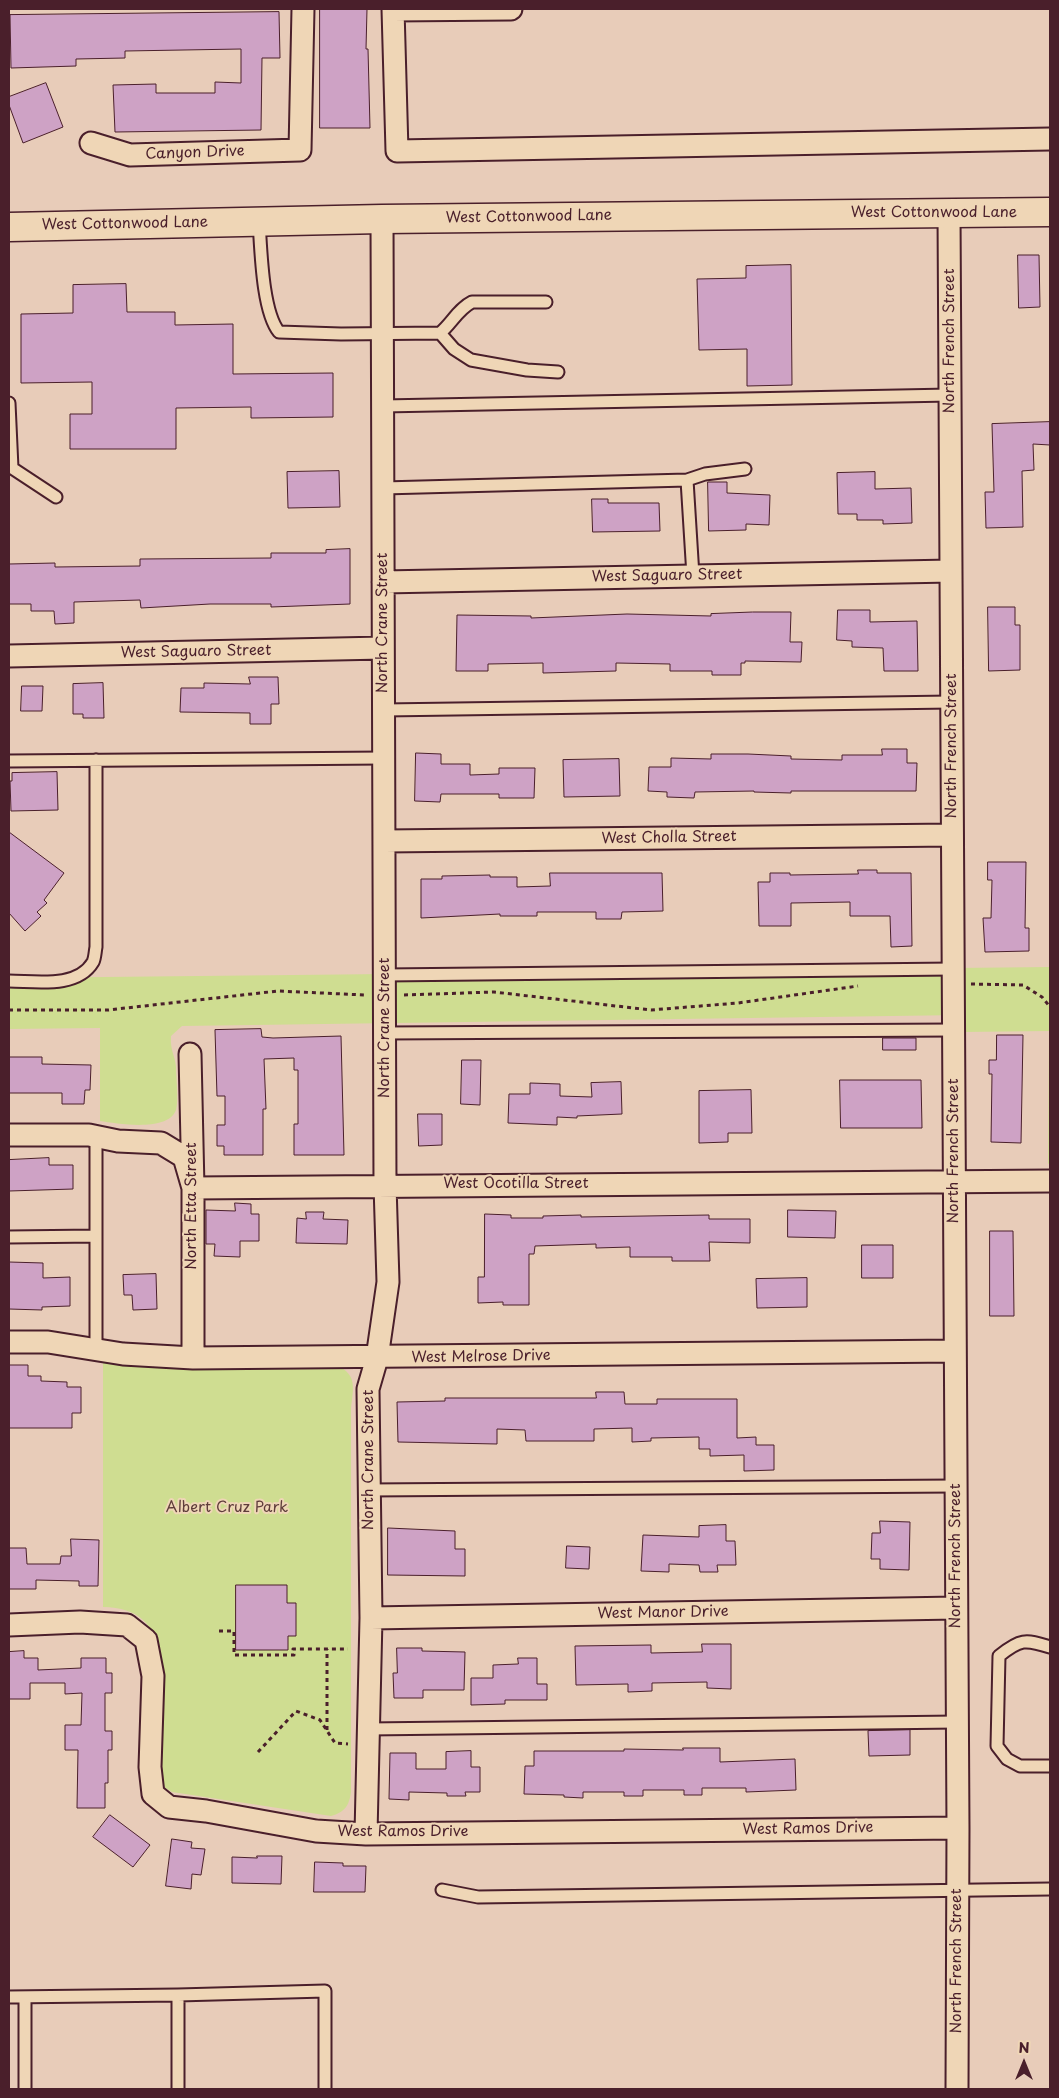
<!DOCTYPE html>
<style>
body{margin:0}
#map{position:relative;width:1059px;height:2098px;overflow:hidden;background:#e8ccb9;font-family:"Playpen Sans",sans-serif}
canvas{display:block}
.frame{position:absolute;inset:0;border:10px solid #4a1f2b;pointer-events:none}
.north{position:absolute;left:999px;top:2038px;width:50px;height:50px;-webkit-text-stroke:4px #efd6b6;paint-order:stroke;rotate:0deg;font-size:14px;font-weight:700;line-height:20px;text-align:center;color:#4a1f2b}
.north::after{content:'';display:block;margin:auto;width:18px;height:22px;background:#4a1f2b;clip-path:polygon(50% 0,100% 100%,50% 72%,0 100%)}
</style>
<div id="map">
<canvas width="1059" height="2098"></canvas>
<div class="frame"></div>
<div class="north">N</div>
</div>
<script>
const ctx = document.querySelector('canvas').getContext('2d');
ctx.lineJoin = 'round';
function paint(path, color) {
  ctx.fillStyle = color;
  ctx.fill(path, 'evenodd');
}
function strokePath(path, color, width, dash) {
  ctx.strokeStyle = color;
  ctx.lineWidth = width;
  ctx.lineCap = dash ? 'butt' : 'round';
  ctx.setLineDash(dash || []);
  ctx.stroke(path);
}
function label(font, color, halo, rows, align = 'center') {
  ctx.font = font + ' "Playpen Sans",sans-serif';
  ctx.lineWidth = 4;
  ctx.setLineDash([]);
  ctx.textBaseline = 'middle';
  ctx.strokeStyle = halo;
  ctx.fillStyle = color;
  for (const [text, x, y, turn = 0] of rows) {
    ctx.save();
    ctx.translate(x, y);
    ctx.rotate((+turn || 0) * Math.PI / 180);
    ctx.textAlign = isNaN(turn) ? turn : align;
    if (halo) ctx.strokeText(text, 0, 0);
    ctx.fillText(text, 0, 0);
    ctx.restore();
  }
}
const green = new Path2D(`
 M1050,967v196l-2,1 1,-133 -86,1v-17l-781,11 -11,10c-1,15 4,19 5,31 0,10 3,34 0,43 -8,22 -57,14 -76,11v-93l-91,1v-51z
 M103,1354l234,12c21,8 16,24 14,42v384c-2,14 -6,20 -20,24l-159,-24 -8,-5 -3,-10 -1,-120c-6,-34 -21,-49 -57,-50z`);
const building = new Path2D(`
 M320,9h47l-1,40h2l2,79h-50z
 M279,12l1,46h-18l-1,72 -146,2 -2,-47 43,-1v9h59v-11l26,1v-34l-116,2v7l-49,1v7l-65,2 -1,-53z
 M46,83l17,44 -40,16 -14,-38v-8z
 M1018,255h21l1,52 -21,1z
 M791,265l1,120 -45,1v-37l-48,1 -2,-71 49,-1v-12z
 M126,284l1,28h48v13l58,-1v50l100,-1v44l-82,1v-11l-75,1v41h-106v-35h22v-32l-71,1v-69l52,-1v-28z
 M1050,422v23l-17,-1 1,26 -12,1 1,56 -37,1 -1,-36h9l-2,-68z
 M339,471l1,36 -52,1 -1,-36z
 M875,472v17l36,-1 1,35 -29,1v-4h-26v-6h-19l-1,-41z
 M708,482h19v11l43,2 -1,30 -23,-1v6l-37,1z
 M592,499h16v4h51l1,28 -67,1z
 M350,549v55l-79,3v-3h-61l-69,4 -1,-8 -66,2v21l-19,1 -1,-13h-23v-7h-22v-40l46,-1v4l85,-1v-7l131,-1v-5h55v-3z
 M988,607h27v18h5v45l-31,1z
 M838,610h32v12l47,-1 1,50h-34l-1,-23 -31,-1v-6l-15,-1z
 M753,612h38l-1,30h12l-1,20 -56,-1v2h-4v12h-29v-4h-42v-7l-54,-1v8l-73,2v-10l-55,1v7h-32l1,-56 74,1v2l96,-4 84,2v-2z
 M249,677h29l1,27h-8v20h-21v-11l-70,-1 1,-24h23v-5l46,1z
 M103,683l1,35h-21v-4h-10v-30z
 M22,686h21l-1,25h-21z
 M882,749h25v14h10l-1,28h-125v2l-37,-1v-1l-59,1 -1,6 -27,-1v-5l-19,-1 1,-24h22v-9l40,1v-5h37l43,2v3l51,1v-5h40z
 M416,753l25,1v10h29v11l29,-1v-6h36l-1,30h-35v-4h-58l-1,8 -25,-1z
 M619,759l1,37 -56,1 -1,-37z
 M57,772l1,38 -47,1 -1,-30h2v-8z
 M9,832l55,41 -20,27 3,3 -10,9 4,4 -16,15 -16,-18z
 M988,862h38l-1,66h4v23l-44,1 -2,-34h8l1,-38h-4z
 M858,870h19v3h34l1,73 -21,1 -1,-31h-40v-14l-59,1v23h-32l-1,-44h12v-9h20v2l68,-1z
 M550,873h112l1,38 -41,1 -1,7h-25v-7h-59v4h-37v-2l-79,4v-39h21v-3l48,-1v2h27v10l33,-1z
 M261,1029l1,8 11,1 68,-2 3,119h-50v-31h4v-54h-4v-12l-30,1 2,50h-3v46h-39v-9h-7v-21h8v-29h-8l-2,-66z
 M997,1035h26l-2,108 -30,-1 1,-68h-3v-14h7z
 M883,1038h33v12h-33z
 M9,1057h33v7l49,1 -1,25h-5l-1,14h-22v-11h-53z
 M462,1060h19l-1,45 -19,-1z
 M840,1080h81l1,48h-81z
 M621,1082l1,32 -45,2v2l-20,-1v8l-49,-2 1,-29h21v-11l30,1v12l32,1 -1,-14z
 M751,1090l1,43h-24v9l-29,1v-52z
 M418,1114h24v31l-23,1z
 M49,1158v7h24v24l-64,2v-31z
 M235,1203l16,1v10h8v27h-19v16l-26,-1 1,-12h-9v-34l29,1z
 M788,1210l48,1 -1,27 -47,-1z
 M306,1212h18l-1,7 25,1 -1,24 -51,-1 1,-25 9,1z
 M485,1214l26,1v3h32v-2l38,-1v2l128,-2v4h41v24l-41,-1 1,19h-38v-4h-42v-10l-34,1v-4l-61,2 -1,8h-5v51h-26v-3l-25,1v-26h6z
 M990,1231h23l1,85h-24z
 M862,1245h31v33h-31z
 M9,1262l34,1v15l27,-1v29l-28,1v3l-33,-1z
 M156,1274l1,35 -24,1 -1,-15h-8l-1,-20z
 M807,1278v29l-50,1 -1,-29z
 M9,1365h19v11h13v5l26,1v5h14v26h-9v15h-63z
 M596,1392h28l1,12h32v-5h80v39l19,-1v8h18v25l-30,1v-16l-34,1v-7h-11v-12l-48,1v3l-19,1v-14l-38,1v12h-68l-1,-11 -28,-1v15l-99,-2 -1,-40 48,-1v-3h151z
 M880,1521l30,1 -1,48 -29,-1v-10h-9l1,-26h8z
 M726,1525v16h9l1,24h-19l1,7h-18l-1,-7 -30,-1v8l-28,-1 2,-36 56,2v-11z
 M388,1528l67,3v18h10v27l-77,-1z
 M71,1539l28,1 -1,46h-19v-5l-43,-1v9h-27v-41h17l1,16h33l1,-8h10z
 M567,1546l23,1 -1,22 -23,-1z
 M236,1585h51v18h9v33h-8v14h-52z
 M702,1644h29v45l-24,-1v-6l-55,1v8l-24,1v-8l-52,1 -1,-39 76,-1v8l51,-1z
 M397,1648h25v3l43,1 -1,38h-41v8h-29l-1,-25h4z
 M24,1651v7h14v12l43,-2v-10h25v15h6v20h-7v38h7v19h-4v33h-3v25h-28l1,-58h-13v-25h16l1,-32 -17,1v-11h-35v16h-21v-47z
 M518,1658h19v26h10v16h-42v4l-34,1v-27h22v-13l25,-1z
 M910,1730v25l-41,1 -1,-25z
 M683,1748h37v14l75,-3 1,31 -50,2v-4h-44v7h-18v-5h-41v6h-19v-4h-41v6l-19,-1v-2l-40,-1 1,-28h9v-15h90v-2l59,1z
 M471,1751v16h9v25h-15l1,4h-19v-3l-38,-1v8l-20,-1 1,-46h26v16h30v-17z
 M110,1815l40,30 -17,22 -40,-30z
 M172,1839l20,3 -1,6 14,1 -4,26 -9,-1 -1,15 -25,-3z
 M257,1856h25l-1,28 -49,-1v-26l25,1z
 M315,1862l28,1v3h23l-1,26h-51z`);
const path = new Path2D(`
 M971,984l52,1 19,12 8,10
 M404,995l90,-3 157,18 87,-7 120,-17
 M9,1010h99l170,-19 87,4
 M219,1631h15v24h60l-1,-6h55
 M327,1730v-81
 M258,1752l38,-41 24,9 15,23 13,1`);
const lane = new Path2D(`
 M259,222c2,27 3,89 20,110l62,2 99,-1c12,-10 18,-24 32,-31h74
 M440,333l14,16 17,11 56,10 31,2
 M9,403l3,65 44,29
 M383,406l567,-11
 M687,480l6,96
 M383,488l304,-8 18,-6 40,-5
 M384,710l567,-8
 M9,761l375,-3
 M385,975l568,-6
 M9,981c26,0 68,8 84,-19 2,-4 2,-10 3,-15v-187
 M385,1033l569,-3
 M96,1136v214
 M9,1237l87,-1
 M368,1490l588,-4
 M1050,1647c-25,-8 -30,-8 -51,9l-2,90 10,13 13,7h30
 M368,1729l589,-7
 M442,1890l36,7 572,-8
 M178,1995v94
 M9,1997l169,-2 147,-4v98
 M25,2089v-92`);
const street = new Path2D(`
 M393,9l4,142 653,-12
 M393,10l118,-1
 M91,143l39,12 170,-5 3,-141
 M949,213l9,1615 -1,261
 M383,582l568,-11
 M9,656l374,-8
 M385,841l567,-6
 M190,1054l3,134v170
 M9,1135h80l29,6 43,2 23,14 9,31 857,-7
 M9,1342h39l75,12 70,4 762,-7
 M371,1618l585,-10
 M9,1625l71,-3 47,3 19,15 7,36 -3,91 3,27 16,13 37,4 110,20 50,3 592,-6
 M366,1834l5,-216 -3,-229 9,-31 11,-76 -3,-97 -3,-966`);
const secondary = new Path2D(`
 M9,227l373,-8 668,-7`);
const streetNames = [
 ["Canyon Drive",195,153,-2],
 ["West Cottonwood Lane",934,213],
 ["West Cottonwood Lane",529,217,-1],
 ["West Cottonwood Lane",125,224,-1],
 ["North French Street",950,341,-90],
 ["West Saguaro Street",667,576,-1],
 ["North Crane Street",383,623,-90],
 ["West Saguaro Street",196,652,-1],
 ["North French Street",952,746,-90],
 ["West Cholla Street",669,838,-1],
 ["North Crane Street",385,1028,-90],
 ["North French Street",954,1151,-90],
 ["West Ocotilla Street",516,1184],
 ["North Etta Street",192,1206,-90],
 ["West Melrose Drive",481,1357,-1],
 ["North Crane Street",369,1460,-90],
 ["North French Street",956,1556,-90],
 ["West Manor Drive",663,1613,-1],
 ["West Ramos Drive",808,1829,-1],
 ["West Ramos Drive",403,1832],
 ["North French Street",957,1961,-90]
];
const parkNames = [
 ["Albert Cruz Park",227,1508]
];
paint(green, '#cfdd91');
paint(building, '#cea2c5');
strokePath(building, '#4a1f2b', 1);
strokePath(lane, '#4a1f2b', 15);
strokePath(street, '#4a1f2b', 25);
strokePath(secondary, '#4a1f2b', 31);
strokePath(path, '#4a1f2b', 3, [4, 4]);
strokePath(lane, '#efd6b6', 11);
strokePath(street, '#efd6b6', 21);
strokePath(secondary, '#efd6b6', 28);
label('15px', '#4a1f2b', '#efd6b6', streetNames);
label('15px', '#5e3c3a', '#efd6b6', parkNames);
</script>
